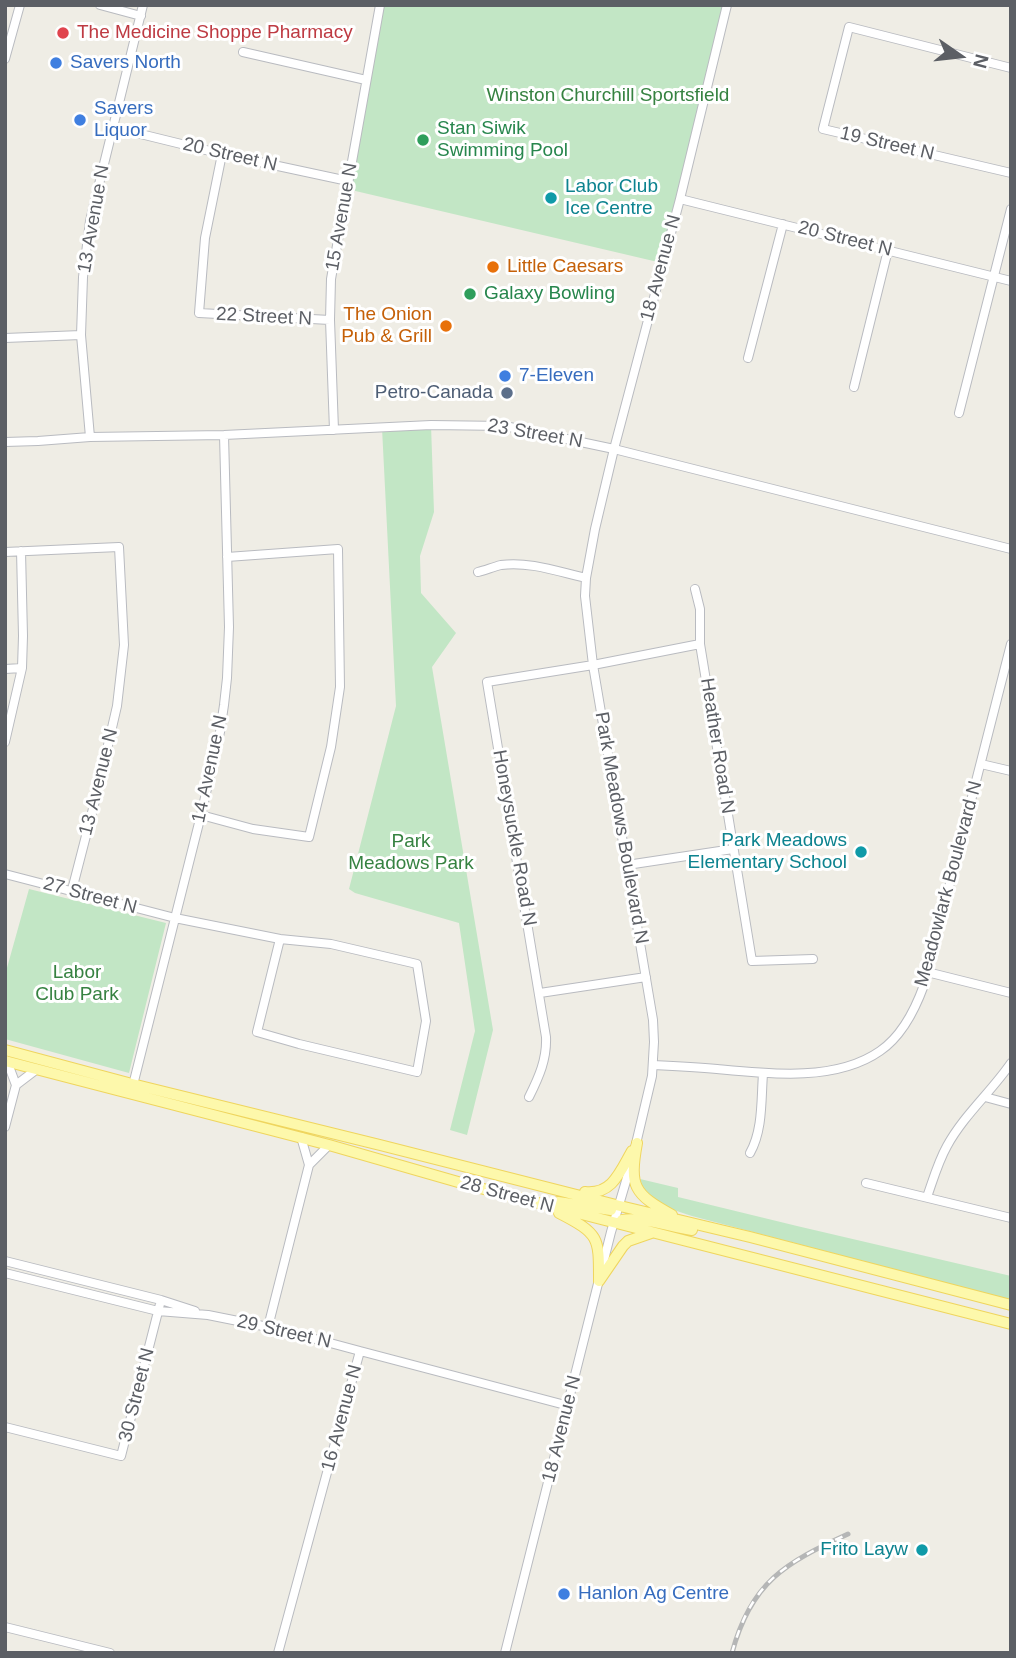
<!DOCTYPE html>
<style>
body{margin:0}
#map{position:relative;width:1016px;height:1658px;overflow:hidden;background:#efede5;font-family:Helvetica,sans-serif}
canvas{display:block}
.frame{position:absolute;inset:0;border:7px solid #5c5f65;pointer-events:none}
.north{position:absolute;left:925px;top:21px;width:70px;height:70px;-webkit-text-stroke:5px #fff;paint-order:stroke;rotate:104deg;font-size:19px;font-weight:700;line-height:28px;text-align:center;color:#5c5f65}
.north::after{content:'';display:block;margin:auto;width:24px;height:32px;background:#5c5f65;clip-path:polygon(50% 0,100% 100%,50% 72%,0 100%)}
</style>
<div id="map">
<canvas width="1016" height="1658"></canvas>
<div class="frame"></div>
<div class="north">N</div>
</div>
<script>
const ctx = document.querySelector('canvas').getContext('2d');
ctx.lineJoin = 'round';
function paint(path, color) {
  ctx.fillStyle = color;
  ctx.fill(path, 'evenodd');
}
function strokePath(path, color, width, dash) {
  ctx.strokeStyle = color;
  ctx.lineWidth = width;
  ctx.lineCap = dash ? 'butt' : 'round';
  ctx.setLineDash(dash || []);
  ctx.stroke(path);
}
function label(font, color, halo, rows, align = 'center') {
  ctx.font = font + ' Helvetica,sans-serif';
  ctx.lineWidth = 6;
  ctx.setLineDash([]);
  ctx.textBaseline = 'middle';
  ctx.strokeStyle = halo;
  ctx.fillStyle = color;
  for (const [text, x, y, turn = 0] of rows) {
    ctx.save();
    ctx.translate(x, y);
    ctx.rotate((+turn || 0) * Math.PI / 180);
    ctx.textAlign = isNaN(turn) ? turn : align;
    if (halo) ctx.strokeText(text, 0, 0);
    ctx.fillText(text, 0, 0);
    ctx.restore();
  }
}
const green = new Path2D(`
 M380,5h347l-65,258 -315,-74z
 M431,425l3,87 -14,44 1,37 35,40 -24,34 61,363 -26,105 -17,-5 25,-99 -16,-108 -104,-30 -6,-4 47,-183 -14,-278z
 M29,889l137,34 -37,150 -124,-34v-64z
 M640,1179l38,9v9l119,29 214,50v24l-319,-84c-14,-5 -34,-9 -45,-21 -4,-4 -5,-11 -7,-16z`);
const minor = new Path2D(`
 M100,5l41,11
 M243,52l123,28
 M5,59l15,-54
 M1011,68l-162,-41 -26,102 188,44
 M112,127l110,27 126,27
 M222,154l-17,84 -6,75 131,7
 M680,199l331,82
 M5,338l76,-3
 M748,358l35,-134
 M854,387l34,-137
 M959,413l52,-204
 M334,430l-4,-110 1,-41 49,-274
 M90,437l-9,-102 2,-58 7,-56 53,-216
 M5,442l33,-1 52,-4 134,-2 207,-10 74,1 109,23 397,100
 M5,552l114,-5 5,98 -7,61 -21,91 -24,93
 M478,572c8,-2 15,-5 23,-7 28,-4 58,7 85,13
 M695,589l5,20v35l52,317 61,-2
 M5,669l17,-1
 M5,742l17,-74 1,-32 -2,-85
 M981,764l30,7
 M201,815l52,14 56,8 22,-90 9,-60 -2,-138 -111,8
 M627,865l106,-16
 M5,874l170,44 105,21 51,5 86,20 9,57 -9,51 -118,-28 -42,-12 23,-93
 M927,972l84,21
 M540,993l106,-16
 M653,1065c22,1 43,2 64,4 51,5 119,13 163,-18 22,-15 35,-41 44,-66l87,-341
 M16,1085l21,-16
 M132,1089l69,-274 19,-83 4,-27 3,-27 2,-51 -5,-192
 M529,1097c10,-20 18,-38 17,-60l-59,-355 106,-17 107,-21
 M985,1097l26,7
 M5,1127l11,-42 -9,-24
 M301,1137l8,28
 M635,1148l17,-72 2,-34 -1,-22 -60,-355 -8,-69 1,-18 9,-49 19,-80 66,-250 47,-194
 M750,1153c13,-23 11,-53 13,-79
 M866,1183l145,35
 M927,1197c6,-17 11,-35 20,-51 17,-31 44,-54 64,-83
 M5,1261l156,39 34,11
 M5,1273l153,38 50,4 70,14 82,22
 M268,1327l41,-162 20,-20
 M5,1427l116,29 40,-156
 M5,1627l105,26
 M278,1653l82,-302 209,55
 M505,1653l106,-421 20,-68`);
const major = new Path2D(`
 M5,1050l127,34 248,61 240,61 130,31 261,68
 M5,1061l324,84 143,41 539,138
 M637,1143c-8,44 -3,51 35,72
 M585,1192c27,3 35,-20 47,-41
 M558,1202l53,8
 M559,1213c41,21 40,25 40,68
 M622,1220c19,-4 49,7 70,10
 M599,1281l24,-35 5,-5 23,-8`);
const rail = new Path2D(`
 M732,1653c19,-71 53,-90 116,-119`);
const markers = [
 [63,33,7,"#e0444e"],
 [56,63,7,"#3f7fe0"],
 [80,120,7,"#3f7fe0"],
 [423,140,7,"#2e9e5b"],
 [551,198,7,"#0f9aa8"],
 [493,267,7,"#e8710a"],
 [470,294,7,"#2e9e5b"],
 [446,326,7,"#e8710a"],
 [505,376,7,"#3f7fe0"],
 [507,393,7,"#5c6f8a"],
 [861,852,7,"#0f9aa8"],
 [922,1550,7,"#0f9aa8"],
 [564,1594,7,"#3f7fe0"]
];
const healthNames = [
 ["The Medicine Shoppe Pharmacy",77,33]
];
const shopNames = [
 ["Savers North",70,63],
 ["Savers",94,109],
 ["Liquor",94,131],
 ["7-Eleven",519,376],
 ["Hanlon Ag Centre",578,1594]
];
const parkNames = [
 ["Winston Churchill Sportsfield",608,96],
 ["Park",411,842],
 ["Meadows Park",411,864],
 ["Labor",77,973],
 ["Club Park",77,995]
];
const leisureNames = [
 ["Stan Siwik",437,129],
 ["Swimming Pool",437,151],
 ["Galaxy Bowling",484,294]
];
const streetNames = [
 ["19 Street N",887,144,13],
 ["20 Street N",230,155,13],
 ["15 Avenue N",342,217,-80],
 ["13 Avenue N",94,219,-80],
 ["20 Street N",845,239,14],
 ["18 Avenue N",661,268,-75],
 ["22 Street N",264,317,3],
 ["23 Street N",535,434,10],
 ["Heather Road N",717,746,81],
 ["14 Avenue N",210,769,-78],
 ["13 Avenue N",99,782,-76],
 ["Park Meadows Boulevard N",621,828,80],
 ["Honeysuckle Road N",514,838,80],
 ["Meadowlark Boulevard N",949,884,-75],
 ["27 Street N",90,896,15],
 ["28 Street N",507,1195,15],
 ["29 Street N",284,1332,13],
 ["30 Street N",137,1395,-76],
 ["16 Avenue N",342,1418,-75],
 ["18 Avenue N",562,1429,-76]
];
const cultureNames = [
 ["Labor Club",565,187,"left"],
 ["Ice Centre",565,209,"left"],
 ["Park Meadows",847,841],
 ["Elementary School",847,863],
 ["Frito Layw",908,1550]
];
const foodNames = [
 ["Little Caesars",507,267],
 ["The Onion",432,315,"right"],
 ["Pub & Grill",432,337,"right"]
];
const serviceNames = [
 ["Petro-Canada",493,393]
];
paint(green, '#c2e6c5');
strokePath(minor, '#b9bbc0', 10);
strokePath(major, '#efd55e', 12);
strokePath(minor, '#fff', 8);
strokePath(major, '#fdf8ab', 10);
strokePath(rail, '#b5b6b6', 5);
strokePath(rail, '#fff', 2.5, [8]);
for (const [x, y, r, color] of markers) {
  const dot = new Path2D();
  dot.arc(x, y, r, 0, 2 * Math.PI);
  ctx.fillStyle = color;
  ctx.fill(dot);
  strokePath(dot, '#fff', 2.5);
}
label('19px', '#be3a42', '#fff', healthNames, 'left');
label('19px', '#366cbe', '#fff', shopNames, 'left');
label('19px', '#368241', '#fff', parkNames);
label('19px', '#27864d', '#fff', leisureNames, 'left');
label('19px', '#5c5f65', '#fff', streetNames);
label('19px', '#0d838f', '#fff', cultureNames, 'right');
label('19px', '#c56008', '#fff', foodNames, 'left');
label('19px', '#4e5e75', '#fff', serviceNames, 'right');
</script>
